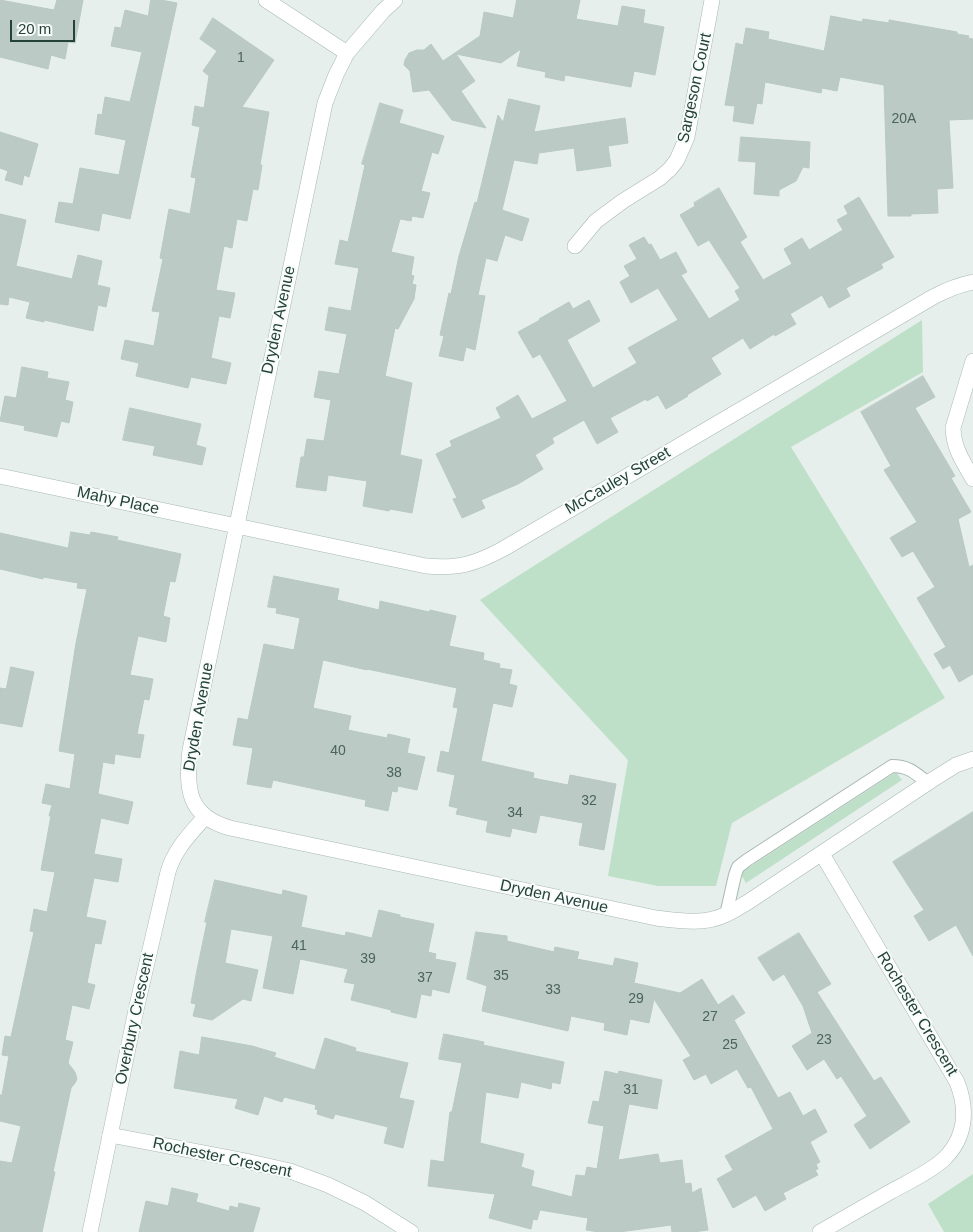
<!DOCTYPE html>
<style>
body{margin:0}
#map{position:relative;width:973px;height:1232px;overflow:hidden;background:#e6efeb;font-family:Arial,sans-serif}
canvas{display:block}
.scale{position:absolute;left:10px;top:20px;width:65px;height:22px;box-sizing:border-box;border:2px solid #24423a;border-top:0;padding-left:6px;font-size:15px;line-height:18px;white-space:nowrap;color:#24423a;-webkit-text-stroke:4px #f7fbf9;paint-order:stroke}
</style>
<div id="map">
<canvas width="973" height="1232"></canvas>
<div class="scale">20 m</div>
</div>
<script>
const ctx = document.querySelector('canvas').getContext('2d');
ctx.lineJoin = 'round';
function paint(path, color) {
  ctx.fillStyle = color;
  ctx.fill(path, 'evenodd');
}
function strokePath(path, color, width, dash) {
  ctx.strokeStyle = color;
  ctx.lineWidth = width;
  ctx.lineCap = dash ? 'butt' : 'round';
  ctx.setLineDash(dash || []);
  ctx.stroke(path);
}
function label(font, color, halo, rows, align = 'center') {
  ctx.font = font + ' Arial,sans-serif';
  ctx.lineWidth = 4;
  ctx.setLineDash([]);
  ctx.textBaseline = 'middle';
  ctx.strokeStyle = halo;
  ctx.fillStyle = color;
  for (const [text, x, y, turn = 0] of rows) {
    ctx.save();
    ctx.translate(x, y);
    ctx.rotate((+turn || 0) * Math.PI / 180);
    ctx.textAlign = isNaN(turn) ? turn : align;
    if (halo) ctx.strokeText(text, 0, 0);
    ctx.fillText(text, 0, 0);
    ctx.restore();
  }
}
const green = new Path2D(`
 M922,320l1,52 -132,75 154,251 -213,125 -16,63h-58l-50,-10 20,-116 -148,-160z
 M896,772l6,8 -156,103 -6,-10z
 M973,1174v58h-29l-16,-28z`);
const building = new Path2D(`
 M0,0l54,10 3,-10h26l-8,43 -7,-1 -3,17 -14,-4 -3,14 -48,-12z
 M151,0h10l16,3 -47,216 -28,-6 -3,18 -44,-9 4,-20 14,2 7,-36 39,7 7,-35 -31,-6 3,-20 4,1 3,-18 25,5 12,-50 -31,-6 4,-19 6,1 4,-18 23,6z
 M517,0h63l-4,19 42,7 4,-20 23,4 -2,13 21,4 -9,48 -21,-4 -3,16 -66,-12 -1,6 -19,-4 1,-5 -29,-6 4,-17 -20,14 -45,-9 19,27 -14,10 25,37 -34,-8 -23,-30 -16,2 -3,-21 -6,-6 1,-5 4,-7 8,-3h7l7,-6 12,17 37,-25 4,-24 29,6z
 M831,16l31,6 1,-3 26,4v-3l68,12v2l12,2 -1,2 5,1v80l-24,1 4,68 -16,1 1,24 -27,1v2h-23l-4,-131 -44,-8 -3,14 -15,-3 -1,5 -56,-11 -3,22 -5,-1 -4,21 -20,-3 2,-15 -10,-1 11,-62 7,2 3,-17 23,4 -1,7 56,12z
 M213,18l61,42 -32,47 27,5 -9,53h2l-4,25 -5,-1 -6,32 -10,-2 -5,29 -8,-2 -8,44 19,3 -5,25 -11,-2 -8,42 20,5 -5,21 -35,-7 -3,11 -52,-12 3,-13 -18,-4 4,-19 29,6 6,-34 -8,-1 11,-52 -3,-1 9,-49 21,5 6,-36 -5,-1 9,-50 -8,-2 3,-19 9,2 5,-32 -6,-5 14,-20 -17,-12z
 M509,99l31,7 -6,26 91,-14 3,25 -20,3 3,20 -34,5 -3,-23 -35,5 -2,11 -23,-4 -12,50 27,9 -7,22 -17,-6 -8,26 -11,-3 -8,37 7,1 -10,54 -9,-3 -3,14 -24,-5 5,-20 -4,-1 9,-42 2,1 8,-38 16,-54 2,1 21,-88 5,7z
 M380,103l23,7 -4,13 45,13 -6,18 -6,-2 -11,39 9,2 -7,25 -11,-2 -1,5 -11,-2 -9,33 23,5 -3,18 3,1 -2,8 4,1 -2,14 -16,30 -3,-1 -10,48 27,7 -12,72 22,5 -10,53 -22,-4 -1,2 -26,-5 4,-25 -39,-6 -2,16 -30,-4 5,-30h3l3,-18 17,2 7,-41 -17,-3 5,-26 20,3 8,-40 -22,-4 4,-23 22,4 8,-43 -24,-4 5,-24 8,2 17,-77 -3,-1z
 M0,132l38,12 -9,33 -5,-2 -2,10 -17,-5 3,-9 -8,-3z
 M741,137l69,5 -1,26 -6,-1 -7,14 -17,9v6l-25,-2 2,-32 -17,-1z
 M719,188l28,49 -7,5 23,38 29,-16 -8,-15 18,-11 7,12 34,-20 -6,-10 11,-6 -4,-8 15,-9 35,60 -13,7 2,4 -37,20 4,8 -21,12 -7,-13 -32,19 6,10 -21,12 -1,-2 -24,15 -7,-11 -32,20 10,16 -34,21 1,1 -22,13 -8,-14 -11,6 -1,-2 -36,19 8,14 -21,12 -13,-24 -32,18 2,5 -19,12 8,14 -25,15 -37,16 4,8 -23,10 -9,-19 4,-1 -21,-44 16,-8 -2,-5 51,-23 -5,-10 22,-13 14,24 35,-18 -27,-47 -7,4 -15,-26 22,-12 -1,-1 30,-17 4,7 16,-9 11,21 -33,19 26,48 44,-25 -9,-15 50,-28 -20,-32 -27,15 -11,-21 10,-6 -6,-10 13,-7 -8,-14 15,-8 5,8 2,-1 9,16 16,-8 11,20 -6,3 28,44 31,-19 -5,-9 5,-3 -31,-48 -11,6 -18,-31 15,-9 -1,-3z
 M0,214l26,6 -10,46 56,13 6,-24 24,6 -5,24 13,3 -4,19 -8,-2 -5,26 -49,-11v2l-18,-4 4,-16 -21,-5 -1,8 -8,-1z
 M22,367l26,5 -1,6 22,4 -4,18 8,2 -4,21 -8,-2 -4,16 -33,-7 1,-4 -25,-5 5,-25 11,2z
 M923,376l12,21 -20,11 40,68 -4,2 20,34 -13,7 11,48 4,-2v109l-14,8 -9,-17 -7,4 -9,-15 12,-7 -29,-49 18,-11 -22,-36 -11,6 -12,-19 27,-16 -33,-52 7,-4 -30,-54z
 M130,408l71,16 -5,21 10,3 -4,17 -49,-10 2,-9 -32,-6z
 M71,532l19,3 1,-3 27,5 -1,3 64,14 -6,28 -5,-1 -7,35 7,2 -4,24 -28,-6 -8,39 23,4 -4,21 -5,-1 -7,35 7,1 -4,23 -25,-4 -1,10 -11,-2 -5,32 35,8 -5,22 -27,-6 -7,36 28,5 -4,23 -24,-4 -8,39 20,4 -5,23 -6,-1 -8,40 8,2 -6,24 -17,-4 -7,35 8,2 -5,21 7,9 2,7 -2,4 -4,5 -18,84h2l-13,60h-42v-71l12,2 9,-37 -21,-5v-26h2l7,-39 -7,-1 3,-19 6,1 17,-78 6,-27 -4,-1 4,-22 13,3 8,-40 -14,-2 10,-54h-2l3,-11 -10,-2 4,-19 24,5 5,-35 -16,-3 17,-108 11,-54 -10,-1 1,-5 -35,-6v2l-43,-10v-36l68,15z
 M274,576l65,13 -2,11 42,10 1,-9 49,11 1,-2 26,6 -7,30 35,7 -1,7 17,4 -1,4 13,2 -3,14 8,2 -5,21 -19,-4 -12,58 53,12 -1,5 35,7 2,-10 46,9 -12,66 -25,-5 4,-22 -43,-8 -4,18 -24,-5 -2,9 -24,-5 2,-11 -32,-7 2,-6 -9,-2 6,-31 -18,-4 4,-20 8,2 9,-45 -5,-1 4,-19 -90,-19v1l-44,-10 -10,48 38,8 -3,14 39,8 1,-4 22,5 -3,14 18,4 -8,33 -19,-4 -1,6 -5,-1 -4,20 -23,-5 1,-6 -93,-20 -2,8 -24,-4 6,-36 -20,-3 5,-27 10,2 16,-76 30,6 6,-32 -24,-5 1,-5 -9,-1z
 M11,667l23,5 -12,55 -22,-4v-35l6,1z
 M973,812v144l-17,-31 -27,16 -15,-25 10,-6 -31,-48z
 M215,880l67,15 1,-5 24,6 -6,31 44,9 1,-4 26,6 7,-28 21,5v2l34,7 -6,28 8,2 -1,5 21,4 -7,30 -17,-4 -1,7 -10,-2 -5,24 -25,-6v-2l-40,-10 4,-16 -11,-2 4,-13 -48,-10 -7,35 -30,-6 10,-52 -42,-7 -6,34 33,7 -7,31 -8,-2 -31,21 -19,-4 3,-12 -5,-1 6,-33 10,-48h-2z
 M476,932l31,4v5l47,11 1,-5 24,5 -2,7 36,7 2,-8 23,5 -4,20 46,10 22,-14 16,26 15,-10 12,18 -11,7 44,78 12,-6 13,24 12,-7 12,23 -17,10 10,20 -4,2 2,5 -3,1 3,5 -35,18 3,6 -21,12 -9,-16 -23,13 -16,-29 16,-9 -8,-14 48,-27 -22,-42 -3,1 -11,-19 -26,15 -5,-10 -12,6 -11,-20 8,-4 -37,-57 -5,24 -19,-4 -3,16 -23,-5 1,-7 -34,-7 -3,15 -86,-20 5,-25 -20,-7z
 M799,933l32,51 -14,8 57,89 7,-4 29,45 -40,27 -16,-24 13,-9 -26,-40 -4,3 -13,-20 -17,11 -15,-24 20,-13 -9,-27 -19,-32 -11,7 -15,-23z
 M444,1034l40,8 -1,3 81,17 -4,22 -8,-2 -1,7 -30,-7 -3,16 -32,-6 -6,51 44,11 -3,13 13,4 -3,15 41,11 4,-22 9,1 2,-9 10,2 7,-43 -16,-3 5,-22 6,1 6,-31 13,3 1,-3 43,9 -5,29 -28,-5 -11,56 40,-6 2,9 22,-3 3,24 6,-1 1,10 9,-5 7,42 -15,2h-21l-1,-7 -52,7h-20l-13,-2 2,-12 -48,-8 -3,10 -4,-1 -2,10 -42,-11 6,-24 -67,-8 3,-26 13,2 6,-50h2l10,-49 -23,-4z
 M202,1037l50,9 24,7 -2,4 41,13 10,-32 31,10 -1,3 53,12 -9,35 15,3 -11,47 -19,-5 4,-16 -53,-13 -2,5 -16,-5 1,-4 -3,-1 1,-4 -32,-8 -2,5 -18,-6 -6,19 -23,-7 3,-9 -64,-11 6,-37 19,4z
 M172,1188l26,6 -2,8 33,9 1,-5 8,2 1,-5 21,5 -7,24h-114l7,-31 22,5z`);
const service = new Path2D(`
 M726,915l9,-40 3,-8 9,-7 145,-94c17,0 23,7 36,17`);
const minor = new Path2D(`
 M575,246l21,-25 27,-20 37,-23 10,-9 7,-9 10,-23 25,-137
 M973,361l-20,67c1,22 10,33 20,51
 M0,476l426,90c32,3 49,-2 77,-17l430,-252c13,-7 25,-12 40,-15
 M110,1135l131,25 49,11 38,14 37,18 46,29
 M820,1232c23,-13 47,-27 70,-40 18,-10 38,-19 53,-32 23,-22 25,-50 14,-78l-135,-228`);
const tertiary = new Path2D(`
 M266,0l81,53
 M395,0l-12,11 -36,42 -11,22 -11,28 -135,647c-4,38 -3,66 40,78l426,90c24,3 49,7 71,-4 7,-3 14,-8 21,-12l184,-122 24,-15 17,-6
 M90,1232l46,-222 32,-138c6,-22 22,-38 37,-55`);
const numberNames = [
 ["1",241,58],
 ["20A",904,119],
 ["40",338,751],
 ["38",394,773],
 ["32",589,801],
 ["34",515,813],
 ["41",299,946],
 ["39",368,959],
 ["35",501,976],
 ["37",425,978],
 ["33",553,990],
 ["29",636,999],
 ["27",710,1017],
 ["23",824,1040],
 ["25",730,1045],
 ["31",631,1090]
];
const streetNames = [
 ["Sargeson Court",695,88,-78],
 ["Dryden Avenue",279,320,-78],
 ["McCauley Street",618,481,-30],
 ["Mahy Place",118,501,12],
 ["Dryden Avenue",199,717,-80],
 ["Dryden Avenue",554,897,12],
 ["Rochester Crescent",917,1014,59],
 ["Overbury Crescent",135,1019,-78],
 ["Rochester Crescent",222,1158,12]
];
paint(green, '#bfe0c8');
paint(building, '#bbcac4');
strokePath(building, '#b8c9c2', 1);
strokePath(service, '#a8b8b2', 14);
strokePath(minor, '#a8b8b2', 16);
strokePath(tertiary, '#a8b8b2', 16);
strokePath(service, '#fff', 12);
strokePath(minor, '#fff', 15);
strokePath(tertiary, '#fff', 15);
label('14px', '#4a645c', null, numberNames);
label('16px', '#24423a', '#f7fbf9', streetNames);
</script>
